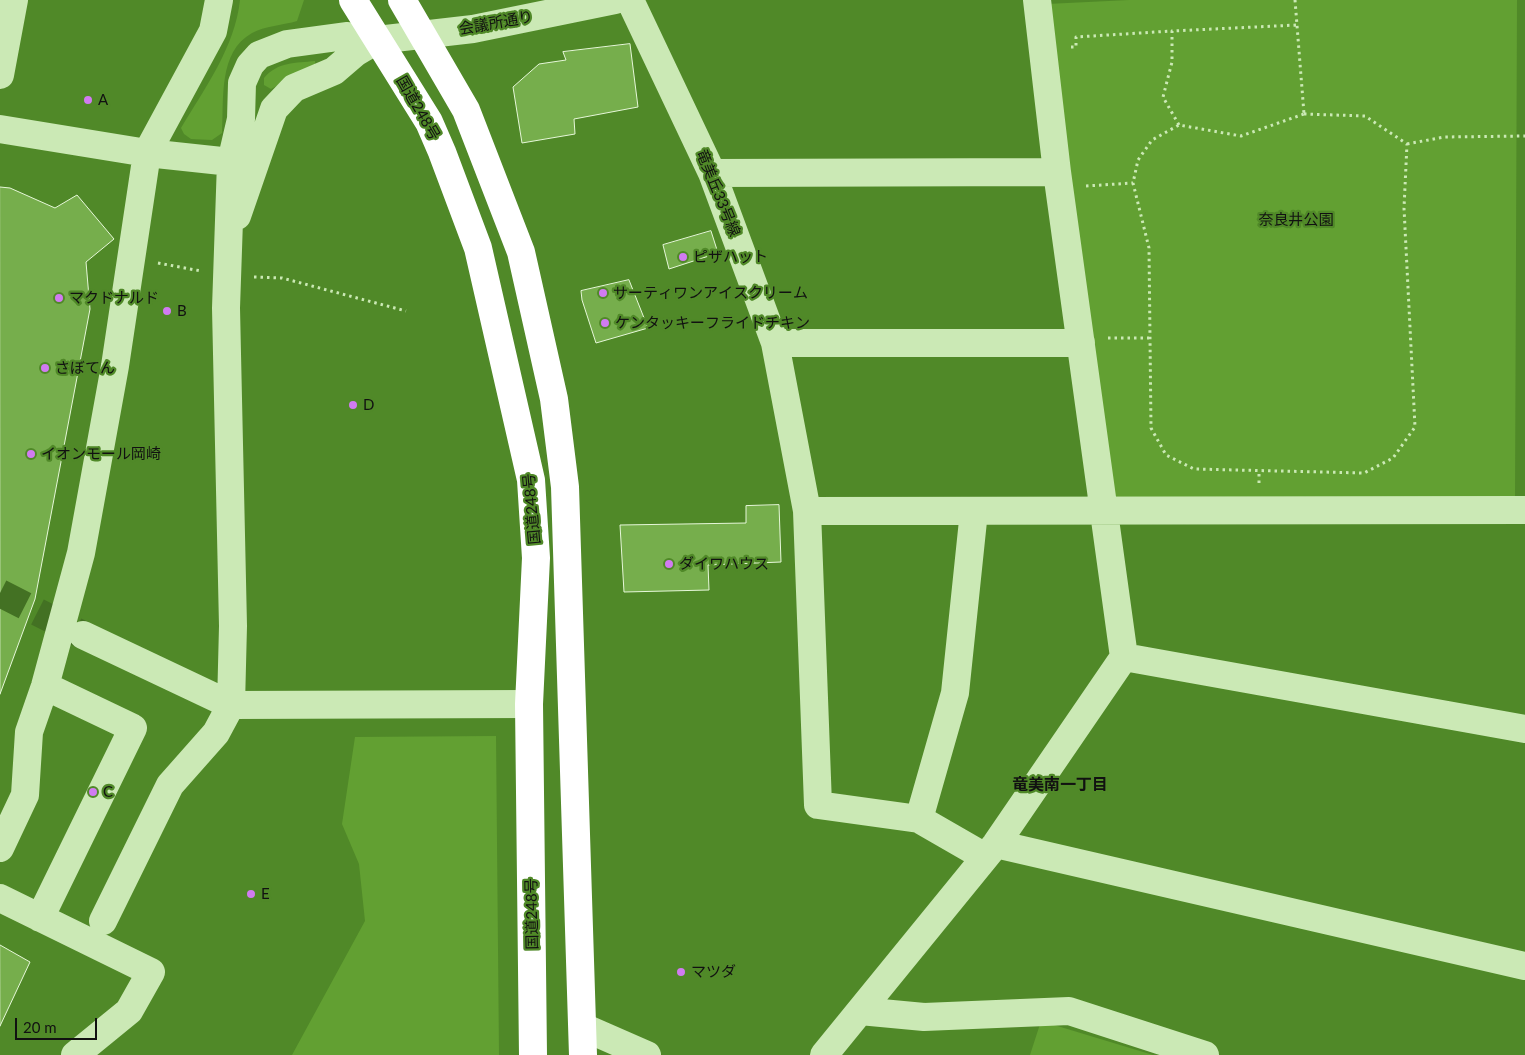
<!DOCTYPE html>
<meta charset="utf-8">
<style>
body{margin:0}
#map{position:relative;width:1525px;height:1055px;overflow:hidden;background:#508928;font-family:Lato,sans-serif}
canvas{display:block}
.scale{position:absolute;left:15px;top:1018px;width:82px;height:22px;box-sizing:border-box;border:2px solid #111;border-top:0;padding-left:6px;font-size:15px;line-height:18px;white-space:nowrap;color:#111;-webkit-text-stroke:4px #508928;paint-order:stroke}
</style>
<div id="map">
<canvas width="1525" height="1055"></canvas>
<div class="scale">20 m</div>
</div>
<script>
const ctx = document.querySelector('canvas').getContext('2d');
ctx.lineJoin = 'round';
function paint(path, color) {
  ctx.fillStyle = color;
  ctx.fill(path, 'evenodd');
}
function strokePath(path, color, width, dash) {
  ctx.strokeStyle = color;
  ctx.lineWidth = width;
  ctx.lineCap = dash ? 'butt' : 'round';
  ctx.setLineDash(dash || []);
  ctx.stroke(path);
}
function label(font, color, halo, rows, align = 'center') {
  ctx.font = font + ' Lato,"Noto Sans JP",sans-serif';
  ctx.lineWidth = 4.5;
  ctx.setLineDash([]);
  ctx.textBaseline = 'middle';
  ctx.strokeStyle = halo;
  ctx.fillStyle = color;
  for (const [text, x, y, turn = 0] of rows) {
    ctx.save();
    ctx.translate(x, y);
    ctx.rotate((+turn || 0) * Math.PI / 180);
    ctx.textAlign = isNaN(turn) ? turn : align;
    if (halo) ctx.strokeText(text, 0, 0);
    ctx.fillText(text, 0, 0);
    ctx.restore();
  }
}
const green = new Path2D(`
 M240,0h64l-7,21c-13,4 -33,5 -45,12 -34,19 -28,66 -30,100l-10,7 -21,-1 -7,-5 -3,-6c24,-40 54,-81 59,-128z
 M1129,0h388l-2,499 -404,2 -64,-497z
 M315,61v4l-44,24 -7,-4v-7c13,-16 32,-15 51,-17z
 M496,736l3,319h-207l73,-134 -6,-57 -17,-40 13,-87z
 M1041,1021l112,34h-123z`);
const building = new Path2D(`
 M630,44l8,63 -64,12 1,15 -53,9 -9,-56 26,-23 27,-4 -3,-8z
 M0,187l10,1 45,20 22,-13 37,44 -28,23 4,47 -55,290 -35,95z
 M711,231l7,22 -49,16 -6,-24z
 M629,280l19,48 -52,15 -14,-43 -1,-9z
 M779,505l2,57 -73,3 1,25 -85,2 -4,-67 126,-2v-17z
 M0,945l30,17 -30,64z`);
const minorTunnel = new Path2D(`
 M0,593l83,42`);
const path = new Path2D(`
 M1295,0l9,114
 M1071,47h5v-10l96,-6
 M1304,114l61,2 42,28 -3,64 11,219 -22,31 -29,15 -170,-4 -28,-14 -15,-27 -2,-180 -16,-65 5,-23 14,-20 27,-15 62,11z
 M1179,125l-16,-28 9,-35v-31l125,-6
 M1407,144l37,-7 81,-1
 M1086,186l47,-3
 M158,263l43,8
 M254,277l28,1 124,33
 M1108,338h41
 M1259,483v-11`);
const minor = new Path2D(`
 M630,0l82,173 63,170 32,168 11,294 101,14 66,38
 M0,75l14,-75
 M0,129l147,24 84,9
 M712,173l345,-1
 M237,216l37,-107 20,-21 40,-17 21,-18 22,-13
 M775,343h306
 M807,511l718,-1
 M83,635l148,70 298,-1
 M1124,657l401,72
 M919,819l36,-126 19,-182
 M996,844l529,122
 M0,848l25,-53 4,-63 16,-46 36,-133 34,-187 32,-213 66,-122 6,-31
 M0,898l151,74 -22,39 -54,44
 M40,918l93,-190 -88,-42
 M103,921l67,-136 46,-52 15,-28 2,-79 -7,-318 5,-146 10,-43 1,-36 8,-18 9,-10 28,-11 59,-8 31,4 96,-11 142,-29
 M860,1011l64,6 145,-6 136,44
 M583,1027l64,28
 M824,1055l172,-211 128,-187 -67,-485 -20,-172`);
const highway = new Path2D(`
 M353,0l76,122 13,30 36,96 53,232 5,78 -7,146 4,351
 M402,0l64,110 55,142 33,147 11,88 18,568`);
const markers = [
 [88,100,5,"#d17bf1"],
 [683,257,5,"#d17bf1"],
 [603,293,5,"#d17bf1"],
 [59,298,5,"#d17bf1"],
 [167,311,5,"#d17bf1"],
 [605,323,5,"#d17bf1"],
 [45,368,5,"#d17bf1"],
 [353,405,5,"#d17bf1"],
 [31,454,5,"#d17bf1"],
 [669,564,5,"#d17bf1"],
 [93,792,5,"#d17bf1"],
 [251,894,5,"#d17bf1"],
 [681,972,5,"#d17bf1"]
];
const streetNames = [
 ["会議所通り",496,23,-10],
 ["国道248号",418,108,60],
 ["竜美丘33号線",718,193,68],
 ["国道248号",532,509,-95],
 ["国道248号",532,914,-91]
];
const poiNames = [
 ["A",98,100],
 ["ピザハット",693,257],
 ["サーティワンアイスクリーム",613,293],
 ["マクドナルド",69,298],
 ["B",177,311],
 ["ケンタッキーフライドチキン",615,323],
 ["さぼてん",55,368],
 ["D",363,405],
 ["イオンモール岡崎",41,454],
 ["ダイワハウス",679,564],
 ["C",103,792],
 ["E",261,894],
 ["マツダ",691,972]
];
const parkNames = [
 ["奈良井公園",1296,220]
];
const neighbourhoodNames = [
 ["竜美南一丁目",1060,785]
];
paint(green, '#62a032');
paint(building, '#76ae4c');
strokePath(building, '#e6f7d9', 1);
strokePath(minorTunnel, '#437123', 28, [28, 14]);
strokePath(path, '#cbe9b5', 3, [2.5, 4]);
strokePath(minor, '#cbe9b5', 28);
strokePath(highway, '#fff', 28);
for (const [x, y, r, color] of markers) {
  const dot = new Path2D();
  dot.arc(x, y, r, 0, 2 * Math.PI);
  ctx.fillStyle = color;
  ctx.fill(dot);
  strokePath(dot, '#508928', 2);
}
label('15px', '#111', '#508928', streetNames);
label('15px', '#111', '#508928', poiNames, 'left');
label('15px', '#111', '#508928', parkNames);
label('bold 16px', '#111', '#508928', neighbourhoodNames);
</script>
